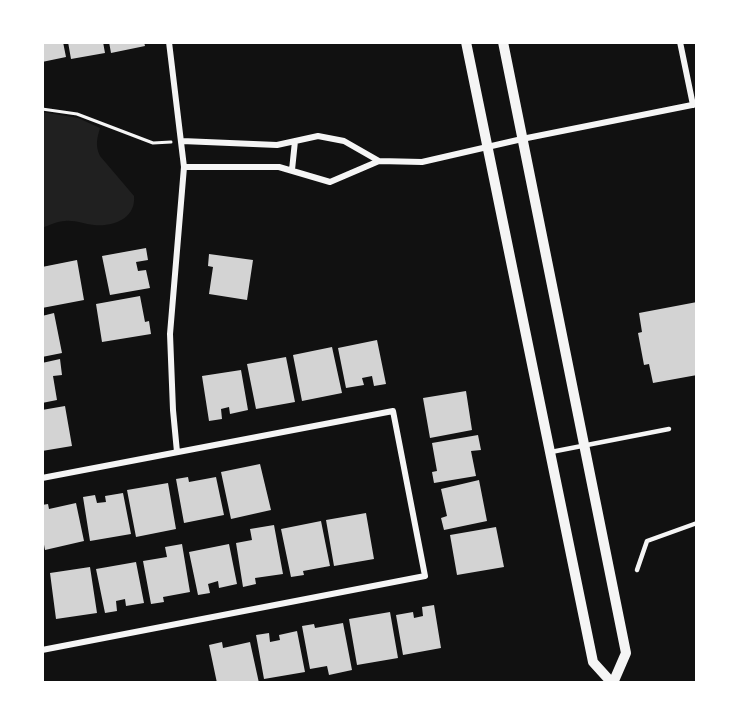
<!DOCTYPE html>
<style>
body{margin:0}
#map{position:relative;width:739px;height:725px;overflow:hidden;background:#111;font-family:Helvetica,sans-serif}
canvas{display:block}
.frame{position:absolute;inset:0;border:44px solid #fff;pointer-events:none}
</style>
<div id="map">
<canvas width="739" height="725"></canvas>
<div class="frame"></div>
</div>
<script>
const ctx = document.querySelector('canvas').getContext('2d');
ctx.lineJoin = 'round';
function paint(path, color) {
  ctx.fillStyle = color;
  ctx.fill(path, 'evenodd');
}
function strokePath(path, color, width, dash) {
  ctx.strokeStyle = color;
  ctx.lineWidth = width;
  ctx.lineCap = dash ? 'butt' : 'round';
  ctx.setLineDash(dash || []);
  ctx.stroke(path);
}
const green = new Path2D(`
 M42,112l36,6 22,10c-3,10 -5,18 0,28l34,40c2,22 -20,31 -40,29 -10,-1 -19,-5 -29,-4 -8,0 -15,4 -23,7z`);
const building = new Path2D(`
 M42,42h21l3,15 -24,5z
 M68,42h35l2,11 -34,6z
 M109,42h35l1,4 -34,7z
 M146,248l2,12 -12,2 2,9 8,-1 4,18 -40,7 -8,-39z
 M209,254l44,6 -6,40 -38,-6 4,-27 -5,-1z
 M77,260l7,40 -42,8v-41z
 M140,296l5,26 4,-1 2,13 -49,8 -6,-38z
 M697,302v73l-44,8 -4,-19 -5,1 -6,-32 4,-1 -3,-19z
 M54,313l8,40 -20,4v-41z
 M377,340l9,44 -12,2 -2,-10 -10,2 2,7 -18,3 -8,-40z
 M332,347l10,46 -40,8 -9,-46z
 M286,357l9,45 -39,7 -9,-45z
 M60,359l2,16 -9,1 4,24 -15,3v-40z
 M241,370l7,40 -18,4 -1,-7 -8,2 1,10 -13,2 -7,-45z
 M466,391l6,39 -42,8 -7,-40z
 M65,406l7,40 -30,5v-41z
 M478,435l3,15 -10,1 5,25 -42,7 -2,-11 5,-1 -5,-28z
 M260,464l11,46 -40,9 -10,-47z
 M188,477l1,5 27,-5 8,38 -40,8 -8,-44z
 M479,480l8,41 -43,9 -3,-12 6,-2 -6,-27z
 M168,483l8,46 -40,8 -9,-47z
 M123,493l8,41 -41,7 -7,-44 12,-2 2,8 9,-1 -1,-6z
 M76,503l8,38 -39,9 -3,-16v-29l6,-1 1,5z
 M366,513l8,46 -40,7 -8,-46z
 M321,521l9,45 -27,5 1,4 -13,2 -10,-48z
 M274,525l9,49 -28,4 1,6 -13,3 -7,-44 16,-3 -2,-11z
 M496,527l8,40 -47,8 -7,-40z
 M182,544l8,48 -27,5 1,5 -13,2 -8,-43 24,-4 -2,-10z
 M229,544l8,40 -18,4 -1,-7 -10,3 2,9 -12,2 -9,-43z
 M136,562l8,41 -18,3 -1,-7 -9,2 1,10 -12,2 -9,-44z
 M90,567l7,46 -41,6 -6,-46z
 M434,605l7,43 -38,7 -7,-40 17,-3 1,6 9,-2 -1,-9z
 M390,612l8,46 -41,7 -8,-46z
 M343,623l9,47 -23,5 -2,-9 -17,3 -8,-43 12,-2 1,4z
 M297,631l8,41 -41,7 -8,-44 13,-2 1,9 10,-2 -1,-5z
 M222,642l1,6 27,-6 9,41h-42l-8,-38z`);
const path = new Path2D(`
 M42,109l35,5 76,29 18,-1`);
const service = new Path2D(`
 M551,452l118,-23
 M637,570l10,-29 50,-18`);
const minor = new Path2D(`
 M169,42l15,125 -14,167 3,76 4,42
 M680,42l13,63
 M182,141l95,4 41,-9 26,5 35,20
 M184,167h95l51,15 49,-21 43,1 100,-23 175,-35
 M292,170l3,-29
 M42,478l351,-67 32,165 -383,74`);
const tertiary = new Path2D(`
 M466,42l127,620 19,21
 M503,42l123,611 -13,30`);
paint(green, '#202020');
paint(building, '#d3d3d3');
strokePath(path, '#f5f5f5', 3);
strokePath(service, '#f5f5f5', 4.5);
strokePath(minor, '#f5f5f5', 6);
strokePath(tertiary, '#f5f5f5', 10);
</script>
